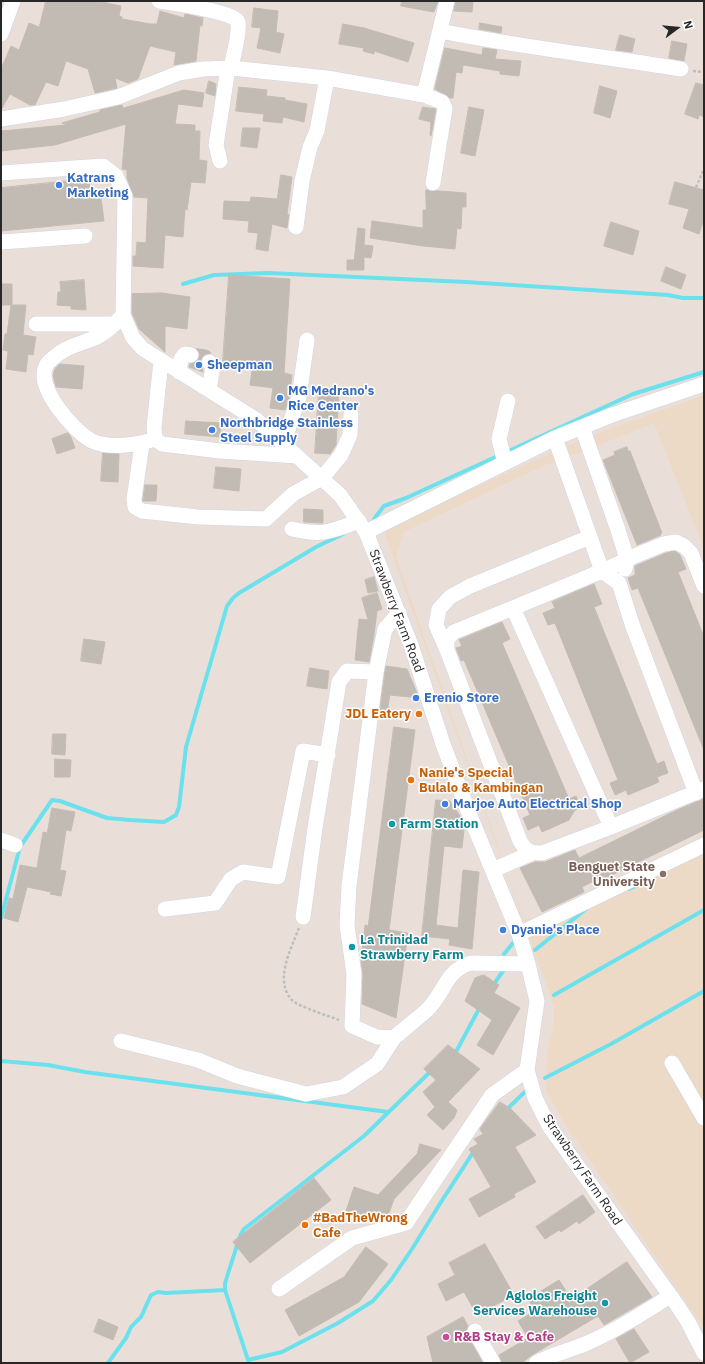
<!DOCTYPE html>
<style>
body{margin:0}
#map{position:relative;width:705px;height:1364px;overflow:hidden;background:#eadfd8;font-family:"IBM Plex Sans",sans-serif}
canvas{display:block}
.frame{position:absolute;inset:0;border:2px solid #272727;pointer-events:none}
.north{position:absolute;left:657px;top:8px;width:40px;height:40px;-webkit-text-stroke:3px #fff;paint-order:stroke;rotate:74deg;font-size:11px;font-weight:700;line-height:16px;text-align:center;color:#272727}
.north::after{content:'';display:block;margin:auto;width:14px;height:18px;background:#272727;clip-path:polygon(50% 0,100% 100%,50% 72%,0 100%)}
</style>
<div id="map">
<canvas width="705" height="1364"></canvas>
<div class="frame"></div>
<div class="north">N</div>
</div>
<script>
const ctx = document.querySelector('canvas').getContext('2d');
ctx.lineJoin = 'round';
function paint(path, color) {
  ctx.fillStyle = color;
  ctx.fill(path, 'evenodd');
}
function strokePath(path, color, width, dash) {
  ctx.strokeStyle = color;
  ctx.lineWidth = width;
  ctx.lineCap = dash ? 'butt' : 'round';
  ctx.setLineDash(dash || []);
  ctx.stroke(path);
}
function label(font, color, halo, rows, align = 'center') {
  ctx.font = font + ' "IBM Plex Sans",sans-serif';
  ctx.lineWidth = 3;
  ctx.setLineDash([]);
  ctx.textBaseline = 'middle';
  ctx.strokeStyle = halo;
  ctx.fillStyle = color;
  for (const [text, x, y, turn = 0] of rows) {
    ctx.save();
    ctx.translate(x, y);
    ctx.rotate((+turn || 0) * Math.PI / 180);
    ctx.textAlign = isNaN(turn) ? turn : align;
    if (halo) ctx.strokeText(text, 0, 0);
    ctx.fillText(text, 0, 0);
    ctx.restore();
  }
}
const education = new Path2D(`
 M704,395v154l-50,-126 -64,26 -47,17 -139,66 -8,25 128,363 18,-6 162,-79v494l-143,-211 -15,-28 1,-36 6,-27 1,-21 -171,-477 197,-89z`);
const stream = new Path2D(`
 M183,284l31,-9 54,-2 198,9 202,13 15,3h21
 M374,519l10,-13 22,-8 227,-104 71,-22
 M629,889l15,-7
 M1,918l19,-71 32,-47 8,1 47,17 23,2 34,2 12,-7 3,-8 7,-60 41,-141 6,-8 6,-5 77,-46 27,-13
 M535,950l51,-41
 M504,954l9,-11
 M492,987l13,-19
 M554,995l150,-85
 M452,1052l5,-2 23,-43
 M1,1061l47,4 37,7 303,40
 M432,1070l-68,66 -120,93 -4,7 -15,47v7l23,70 34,-8 56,-29 35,-22 18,-21 21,-31 29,-47 33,-51
 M545,1078l66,-34 93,-53
 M505,1111l24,-23
 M108,1363l18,-25 5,-11 10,-10 10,-22 7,-3 8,1 59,-3`);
const building = new Path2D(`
 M46,1h51l24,5 -2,10 3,1v2l29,5h6l3,-13 24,7 1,-4 18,4 -1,8 -2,-1 -4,36 -22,4 2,-13 -26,-6 -12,33 -10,4 -13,-5 2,10 -22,5 -7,-24 -22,-8 -8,25 -12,-4 -11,23h-5l-20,-11 -9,16v-41l10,-23 8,4 10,-27 10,4z
 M402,1h36l-4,11 -33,-6z
 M456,1h17l-1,11 -18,-1z
 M254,8l24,3 -2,21 8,2 -4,19 -23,-5 4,-20 -9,-1z
 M480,23l22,4 -1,6 -22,-4z
 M343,24l21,4 50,15 -6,19 -34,-11v3l-11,-3 1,-3 -25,-4z
 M620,35l15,4 -3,13 -16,-2z
 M672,41l15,3 -3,17 -15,-3z
 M445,48l37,7 1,-7 14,2 -2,9 26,2 -2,15 -19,-2v-3l-37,-6 -1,8 -6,-1 -3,26h-3l-15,-9z
 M209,81l7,3 -1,12 -9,-3z
 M696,83l8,2v32l-5,-2 -1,4 -13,-5z
 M600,86l17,5 -7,27 -16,-5z
 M239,87l28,3 -1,6 19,2v2l22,4 -3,18 -21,-5 -1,6 -19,-2 1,-7 -28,-3z
 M184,90l20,3 -2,14 -24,-3 -3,20 20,1v6h5l-1,29 8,1 -2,22 -14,-1 -4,28 -2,-1 -2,28 -18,-2 -2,33 -30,-2v-10h3l1,-14 9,1 2,-45 -14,-1 -7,-19v-8l-5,-1 4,-45 -71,21 -54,6v-20l65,-6 -4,-2 38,-11v-2l22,-5 1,3z
 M423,107l13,2 -5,27 -1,-1 1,-13 -12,-3z
 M469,107l15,3 -9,46 -14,-3z
 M243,128h17l-3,20 -16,-2z
 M281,175l11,2 -5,37 2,1 -2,13 -15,-4 -4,27 -12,-2 2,-16 -10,-1 1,-11 -26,-2 1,-18 26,1 1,-5 26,2z
 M89,179l1,13 10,-1 4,30 -103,10v-43z
 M675,182l29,8v29l-5,15 -16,-6 6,-19 -20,-5z
 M426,190l40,3v14h-4l-1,22 -4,-1 -2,21 -32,-3 -53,-8 2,-17 51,7v-18h3z
 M611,222l28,9 -6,24 -29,-9z
 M358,228l7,1 -1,16 9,1 -2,12 -7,-1v13h-17v-10h7z
 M666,267l20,8 -5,14 -20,-8z
 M229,275l61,4 -6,94 8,2 -3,24 -4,11 -15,-2 3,-20 -23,-3 3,-21 -30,-2z
 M84,280l2,30 -15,-1v-3l-14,-1 1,-13h3l-1,-10z
 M1,284h11v21h-1h15l-3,30 13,2 -3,18 -5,-1 -2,18 -20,-3 2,-18 -5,-1 2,-16h2l4,-29h-10z
 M162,293l28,4 -3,32 -22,-3v26l-26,-23 -7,-16v-19z
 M198,350l12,2 -6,3 -3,4 2,13 -14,-5 1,-3 8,-4 2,-4z
 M60,364l24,2 -2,23 -26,-2 -3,-12 2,-6z
 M319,391l20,1 -3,53 -6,9 -15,-1z
 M186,421l35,2 -1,14 -35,-3z
 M68,433l3,4 4,11 -18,6 -5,-15z
 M627,447l1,4h2l32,82 -2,1 1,1 -24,10 -34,-85 12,-5 -1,-3z
 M103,453l16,1 -1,28 -17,-1z
 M216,467l25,2 -2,22 -25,-3z
 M145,485h12l-1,16h-13z
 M304,509l19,1v13l-19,-1z
 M675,551l5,4 6,14 -8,3 26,65v113l-66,-162 -6,2 -4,-12 7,-3v-9l31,-13z
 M374,577l4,14 -10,2 -3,-13z
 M594,584l8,20 -8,3 63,157 7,-3 4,12 -11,4 2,5 -31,13 -2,-5 -11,5 -5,-12 8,-3 -63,-157 -7,2 -5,-12 12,-5 -3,-6z
 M377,593l5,16 -5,2 -3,24 -5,27 -14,-2 4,-41 9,1 -6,-22z
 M502,622l8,17 -8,4 67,156 7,-3 5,12 -6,2 -6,10 -27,12 -3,-7 -11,5 -5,-12 7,-3 -66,-155 -3,1 -5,-13 6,-2 -3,-6z
 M84,639l21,3 -4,22 -20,-3z
 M386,666l21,3 12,29 -29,-3 -4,22 -7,-1z
 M310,668l19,3 -2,18 -20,-3z
 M394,727l21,3 -26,200 19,3 -12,85 -34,-14 1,-30 -2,-13 4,-36 3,1z
 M53,734h13l-1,21 -13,-1z
 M55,759l16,1 -1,17h-15z
 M704,799v31l-100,49 -1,-3 -21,11 2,5 -42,20 -22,-44 15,-6h10l30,-12 4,8 98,-48z
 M436,800l14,1 10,15 -1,11 5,3 -2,18 -18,-2 -8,79 22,3 5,-58 16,2 -7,77 -23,-4 1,-6 -28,-3z
 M52,808l23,4 -4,19 -5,-1 -6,40 6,1 -5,25 -11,-2 1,-2 -24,-5 -9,35 -14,-4 5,-20 4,1 7,-34 17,3 6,-36 4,1z
 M484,975l15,10 -5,8 26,15 -27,47 -16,-10 15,-25 -27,-19 10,-23z
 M448,1045l32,24 -32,33 9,8 -3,8 -11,12 -16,-15 8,-8 -12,-15 13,-12 -12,-11z
 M500,1102l10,6 26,27 -21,12 21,35 -22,12 1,3 -36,20 -10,-18 22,-12 -22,-38 9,-5 -4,-5 9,-5 -3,-5z
 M420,1144l21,6 -47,49 -7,20 -11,3 -30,-11 8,-24 24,8 39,-41z
 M314,1178l17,22 -81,63 -17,-21z
 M583,1195l12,17 -16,12 -2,-3 -16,11 -2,-2 -14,9 -9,-12z
 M485,1244l29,51 -37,20 -13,-23 -18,9 -8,-17 17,-9 -6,-12z
 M366,1247l22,17 -29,38 -60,34 -14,-26 59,-33z
 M627,1262l25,35 -48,28 -6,-9 -66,39 -10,8h-20l-3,-8 29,-17 -10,-17 17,-10 -7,-12 31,-19 12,19z
 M463,1317l5,9 -2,5 1,4 16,28h-50l-6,-26z
 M99,1319l19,8 -5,13 -19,-8z
 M634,1329l15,23 -19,11 -14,-24z`);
const minorTunnel = new Path2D(`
 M191,355l14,2 4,5`);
const path = new Path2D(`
 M693,71l11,1
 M694,192l10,-23
 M299,928c-8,21 -26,54 -6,73 7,6 36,15 46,19`);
const minor = new Path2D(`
 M159,1c12,2 77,11 79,21 2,12 -5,34 -7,46
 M440,31c80,16 161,25 241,38
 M1,34l12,-33
 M424,95l18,7 3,6 -12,75
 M1,119l63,-10 54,-12 61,-24 24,-4 28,-1 96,10 97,17 23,-94
 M220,161l-4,-16 12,-77
 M1,173l102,-7 13,10 9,20 -2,119 10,23 10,11 114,71 83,75 26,37 45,113 32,99 27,72 49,118 9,30 9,37 -10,69 8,28 14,28 128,179 11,17 16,31
 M296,227l6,-46 8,-34 7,-16 10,-53
 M1,242l84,-6
 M123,315c-9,10 -18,19 -31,24 -15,6 -27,8 -40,20 -2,2 -5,4 -6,7 -11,21 28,66 46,75 17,8 46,4 63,-2
 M36,324h79
 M161,361l-7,66 1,12 7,5 58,7 77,5
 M179,372l2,-13 4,-5 6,1
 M209,389l4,-22 -4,-5
 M582,427l36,103 9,29 -2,10
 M555,438l47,133 17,12 13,41 64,169
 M142,444l-8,55 1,8 7,4 56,6 68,2 27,-25 29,-16 19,-23 9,-20 1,-21
 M283,444l16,-47 8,-57
 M505,463l-6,-24 9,-38
 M292,529c31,7 37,3 67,-8
 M366,532l189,-94 57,-23 92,-31
 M704,586l-13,-33 -7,-7 -8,-4 -12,2 -27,11 -35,16 -89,37 98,219 93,-38
 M513,608l-59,24c-7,6 -8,9 -7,18l73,191c6,10 10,12 22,12l69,-26
 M399,613l-14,16 -9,43 -27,214 -2,39 7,49 -2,52 25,11 17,1c11,-10 23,-19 33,-28 18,-17 17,-38 43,-47l58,1
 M447,650l-11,-25 3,-16 11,-12 20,-11 120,-49
 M1,840l14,5
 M493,870l39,-17
 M165,909l50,-6 16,-24 12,-7 35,5 25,-126 25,4
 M303,917l12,-89 24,-146 8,-11 29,1
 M519,934l185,-89
 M121,1041l77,19 39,16 69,18 37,-7 34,-23 17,-26
 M672,1063l32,55
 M279,1289l73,-51 54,-15 86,-128 35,-25
 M475,1331l18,32
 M536,1363c16,-9 32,-12 49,-19 30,-13 57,-30 85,-48`);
const markers = [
 [59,185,4,"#3f7fe0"],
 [199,365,4,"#3f7fe0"],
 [280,398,4,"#3f7fe0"],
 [212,430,4,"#3f7fe0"],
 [416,698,4,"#3f7fe0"],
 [419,714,4,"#e8710a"],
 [411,780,4,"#e8710a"],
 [445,804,4,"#3f7fe0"],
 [392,824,4,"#0f9aa8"],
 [663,874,4,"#8d6e63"],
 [503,930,4,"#3f7fe0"],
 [352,947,4,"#0f9aa8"],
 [305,1225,4,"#e8710a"],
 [605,1303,4,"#0f9aa8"],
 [446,1337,4,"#d1479c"]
];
const shopNames = [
 ["Katrans",67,178],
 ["Marketing",67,193],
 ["Sheepman",207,365],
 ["MG Medrano's",288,391],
 ["Rice Center",288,406],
 ["Northbridge Stainless",220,423],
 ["Steel Supply",220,438],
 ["Erenio Store",424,698],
 ["Marjoe Auto Electrical Shop",453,804],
 ["Dyanie's Place",511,930]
];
const streetNames = [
 ["Strawberry Farm Road",396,611,69],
 ["Strawberry Farm Road",582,1170,56]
];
const foodNames = [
 ["JDL Eatery",411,714,"right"],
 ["Nanie's Special",419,773],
 ["Bulalo & Kambingan",419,788],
 ["#BadTheWrong",313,1218],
 ["Cafe",313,1233]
];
const cultureNames = [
 ["Farm Station",400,824],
 ["La Trinidad",360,940],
 ["Strawberry Farm",360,955],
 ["Aglolos Freight",597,1296,"right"],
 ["Services Warehouse",597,1311,"right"]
];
const educationNames = [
 ["Benguet State",655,867],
 ["University",655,882]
];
const hotelNames = [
 ["R&B Stay & Cafe",454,1337]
];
paint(education, '#ecdac7');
strokePath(stream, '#6ae1ed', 4);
paint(building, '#c2bbb4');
strokePath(building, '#c5bbb2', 1);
strokePath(minorTunnel, '#c3bab5', 15, [15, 8]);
strokePath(minor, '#ced5e1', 16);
strokePath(path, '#bebebe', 2.5, [3, 2]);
strokePath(minor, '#fff', 15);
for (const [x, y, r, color] of markers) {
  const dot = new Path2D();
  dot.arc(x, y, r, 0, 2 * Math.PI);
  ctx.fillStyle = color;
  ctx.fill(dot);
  strokePath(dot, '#fff', 1.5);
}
label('bold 13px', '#366cbe', '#fff', shopNames, 'left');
label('13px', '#272727', '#fff', streetNames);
label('bold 13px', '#c56008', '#fff', foodNames, 'left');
label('bold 13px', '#0d838f', '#fff', cultureNames, 'left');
label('bold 13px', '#785e54', '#fff', educationNames, 'right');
label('bold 13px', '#b23c85', '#fff', hotelNames, 'left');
</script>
